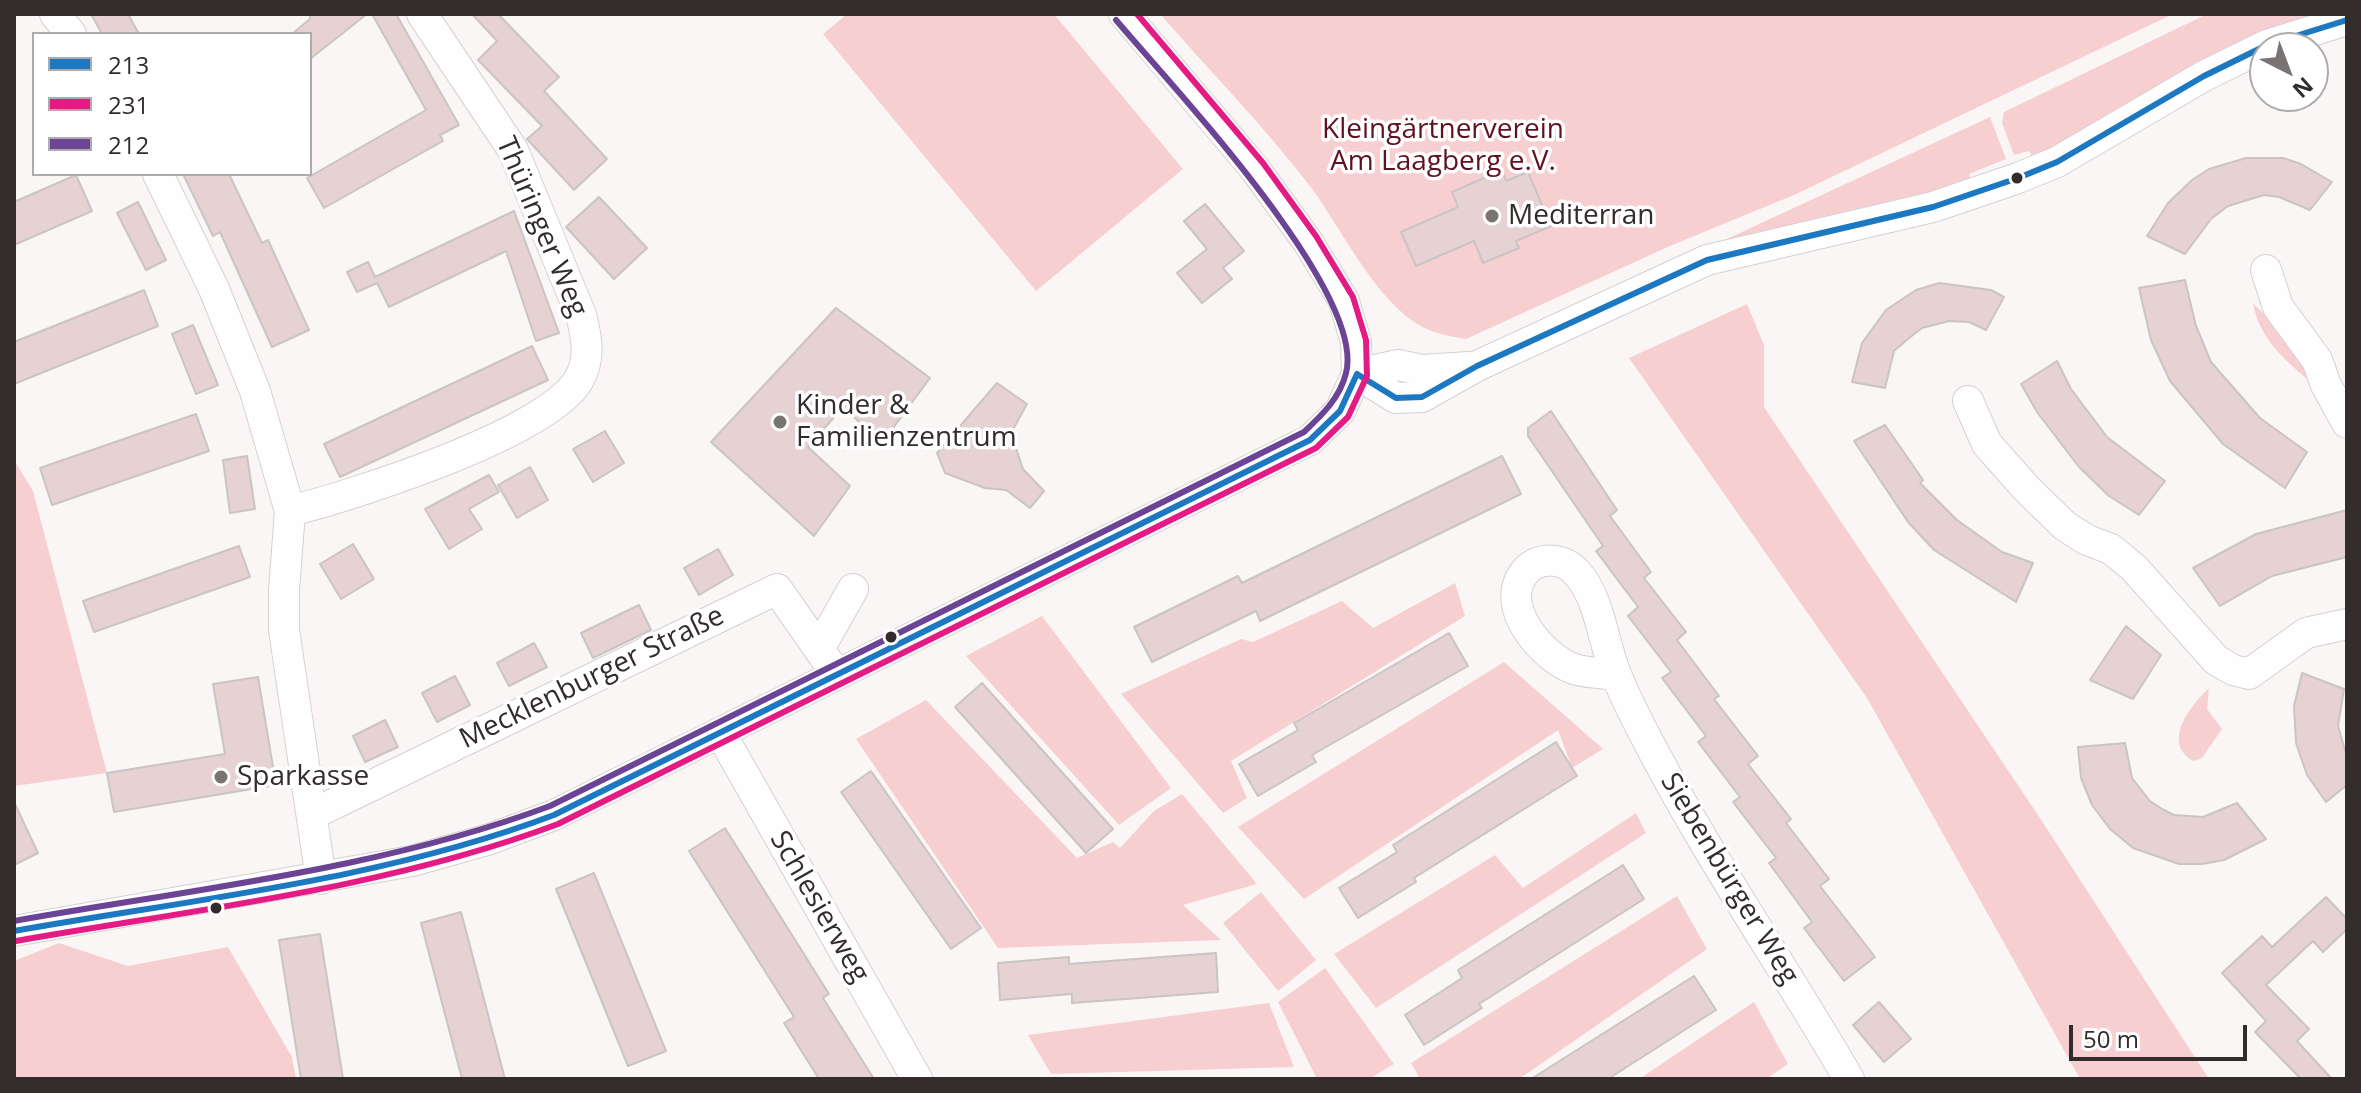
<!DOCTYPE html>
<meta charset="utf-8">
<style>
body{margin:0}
#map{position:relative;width:2361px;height:1093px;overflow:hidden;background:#fbf6f6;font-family:"Open Sans",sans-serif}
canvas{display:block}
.frame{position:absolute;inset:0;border:16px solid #332c2c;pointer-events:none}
.legend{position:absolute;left:32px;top:32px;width:280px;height:144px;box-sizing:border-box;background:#fff;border:2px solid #adabab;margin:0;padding:10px 14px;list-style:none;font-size:24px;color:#332c2c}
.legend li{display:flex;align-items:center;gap:16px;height:40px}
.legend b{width:40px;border:2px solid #adabab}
.north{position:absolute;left:2249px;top:32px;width:80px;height:80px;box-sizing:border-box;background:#fff;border:2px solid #adabab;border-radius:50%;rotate:138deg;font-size:22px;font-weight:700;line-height:32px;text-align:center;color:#332c2c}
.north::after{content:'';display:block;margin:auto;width:28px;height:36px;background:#797373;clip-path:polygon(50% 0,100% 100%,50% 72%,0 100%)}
.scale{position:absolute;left:2069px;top:1025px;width:178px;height:36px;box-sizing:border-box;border:4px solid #332c2c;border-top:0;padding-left:10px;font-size:24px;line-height:28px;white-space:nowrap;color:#332c2c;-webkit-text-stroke:6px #fff;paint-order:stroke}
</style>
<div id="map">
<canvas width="2361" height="1093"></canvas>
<div class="frame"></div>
<ul class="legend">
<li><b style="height:10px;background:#1c78c0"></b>213</li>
<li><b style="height:10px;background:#e51b85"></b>231</li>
<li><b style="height:10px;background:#6c4495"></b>212</li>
</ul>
<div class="north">N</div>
<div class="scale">50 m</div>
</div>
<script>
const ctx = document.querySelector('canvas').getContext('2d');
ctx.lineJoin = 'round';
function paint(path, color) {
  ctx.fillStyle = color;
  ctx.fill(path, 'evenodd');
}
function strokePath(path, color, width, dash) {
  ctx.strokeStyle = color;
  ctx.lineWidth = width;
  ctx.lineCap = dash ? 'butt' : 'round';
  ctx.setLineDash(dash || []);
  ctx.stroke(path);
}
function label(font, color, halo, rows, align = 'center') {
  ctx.font = font + ' "Open Sans",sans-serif';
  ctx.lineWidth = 7;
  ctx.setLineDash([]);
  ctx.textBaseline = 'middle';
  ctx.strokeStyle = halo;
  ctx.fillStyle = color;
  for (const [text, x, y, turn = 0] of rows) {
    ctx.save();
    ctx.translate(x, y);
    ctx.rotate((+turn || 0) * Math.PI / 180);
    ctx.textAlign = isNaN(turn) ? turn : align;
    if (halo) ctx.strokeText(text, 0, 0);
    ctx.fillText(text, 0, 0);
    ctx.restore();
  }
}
const green = new Path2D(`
 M847,14h207l129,155 -147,122 -213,-257z
 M1160,14h1013l-379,181 -124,51 -204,93c-18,-3 -36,-6 -52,-17 -45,-31 -75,-99 -108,-141 -45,-58 -98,-112 -146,-167z
 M2207,14h105l-85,34 -140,83 -54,27 -4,-7 -15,4 -12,-32 2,-11z
 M1990,117l16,42 -37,15 2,8 -26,9 -229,53z
 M2253,303l46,48 20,38c-29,-25 -59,-46 -66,-86z
 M1747,304l17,41v62l276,411 169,261h-129l-213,-381 -238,-340z
 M14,460l19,31 74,282 -93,13z
 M1455,583l10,33 -234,145 16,37 -24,15 -102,-119 120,-55 12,3 89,-41 31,27z
 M1042,616l129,172 -52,37 -153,-169z
 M1504,662l99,87 -31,19 -14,-38 -254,169 -66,-72z
 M2209,688l-2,21 15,20 -20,29 -9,3c-32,-19 -2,-56 16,-73z
 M926,700l151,158 36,-16 7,6 34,-37 28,-17 75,90 -74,21 38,35 -223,8 -142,-209z
 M1636,813l10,20 -270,175 -42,-54 161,-99 28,33z
 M1261,892l55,68 -38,31 -55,-68z
 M1677,896l30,53 -188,130h-99l-9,-16z
 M59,943l69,23 100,-19 64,110 4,22h-282v-118z
 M1325,968l69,96 -25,15h-52l-39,-77z
 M1754,1002l34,62 -22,15h-127z
 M1269,1003l25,64 -243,7 -23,-39z`);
const building = new Path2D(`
 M91,14h37l11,20h-37z
 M310,14h57l-57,45v-25h-18l18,-15z
 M372,14h24l63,111 -19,10 3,6 -119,67 -17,-30 119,-68z
 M472,14h26l61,63 -15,14 63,68 -33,31 -47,-51 15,-13 -64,-66 19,-19z
 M2246,158h37l18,6 31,18 -22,28 -31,-13 -15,-2 -36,11 -17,13 -26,35 -38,-18 21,-33 24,-23 17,-11z
 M1502,170l4,11 22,-9 23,54 -35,15 3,7 -36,15 -9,-22 -58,25 -15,-34 57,-25 -6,-15z
 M183,174h46l33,69 6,-3 41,90 -37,17 -52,-115 -7,4z
 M76,175l16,36 -78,34v-43z
 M599,197l48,51 -33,31 -48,-52z
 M138,202l28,58 -20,10 -29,-57z
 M1205,204l39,47 -21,17 9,11 -30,24 -25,-30 30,-24 -23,-28z
 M514,211l45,122 -23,8 -30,-90 -117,56 -12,-24 -20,9 -10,-20 21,-10 7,15z
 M2185,280l11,46 15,36 49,56 47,34 -22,36 -62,-44 -53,-63 -19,-41 -12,-52z
 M1939,283l52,7 13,7 -18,33 -17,-8 -20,-1 -27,7 -13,10 -15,13 -9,37 -33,-6 10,-39 24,-33 30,-20z
 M144,290l14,36 -144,58v-42z
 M836,308l94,70 -48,65 -39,-36 -35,40 42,39 -36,50 -103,-94z
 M193,325l25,60 -22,9 -24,-60z
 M532,346l16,34 -208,97 -16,-33z
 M2057,361l14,28 36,48 58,44 -26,34 -30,-19 -30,-29 -42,-55 -16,-28z
 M997,383l30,21 -16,29 12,36 21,22 -14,17 -24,-18 -21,-2 -40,-15 -8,-20z
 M1551,411l66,99 -7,6 41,56 -7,6 42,54 -9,8 42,56 -5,3 44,57 -10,8 43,55 -5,4 43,56 -9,7 55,71 -31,24 -40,-53 8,-6 -43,-59 7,-5 -43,-56 7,-5 -42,-55 8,-6 -44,-58 9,-6 -43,-56 10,-9 -42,-56 7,-5 -75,-110v-8z
 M196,414l13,37 -157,54 -12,-37z
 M1885,425l38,55 -3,3 37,37 45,32 31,11 -17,39 -82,-52 -26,-28 -54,-81z
 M605,431l19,32 -31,19 -20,-33z
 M247,456l8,53 -25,4 -7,-53z
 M1502,456l19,38 -261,127 -4,-10 -104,51 -18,-35 104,-51 4,7z
 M530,467l18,33 -31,18 -19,-33z
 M489,475l10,17 -30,17 13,20 -33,20 -24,-40z
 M2347,510v47l-75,19 -52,30 -27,-38 63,-34z
 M353,544l21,35 -33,20 -21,-35z
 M239,546l11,31 -156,55 -11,-31z
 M718,549l15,26 -34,20 -15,-27z
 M639,605l12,25 -58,28 -12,-25z
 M2126,626l35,29 -28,44 -43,-19z
 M1449,633l19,33 -156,89 4,7 -58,34 -19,-32 59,-34 -4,-7z
 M534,643l13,24 -38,19 -12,-23z
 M2302,673l42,16 -6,37 9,31v28l-21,17 -19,-27 -11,-32 -2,-37z
 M455,676l15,29 -33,17 -15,-29z
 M258,677l18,108 -162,27 -7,-39 118,-19 -12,-70z
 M982,683l131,146 -27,24 -131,-146z
 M385,720l13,27 -33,15 -12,-26z
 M1556,742l21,34 -163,102 2,4 -58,36 -19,-30 58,-36 -4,-7z
 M2125,743l7,35 18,23 12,8 12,6 29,2 34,-14 29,36 -42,21 -22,4h-23l-46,-16 -23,-19 -18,-24 -11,-27 -3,-31z
 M871,771l110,157 -30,21 -110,-157z
 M14,802l24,51 -24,12z
 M725,828l104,166 -6,4 51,81h-55l-35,-56 10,-6 -105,-166z
 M1623,865l21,34 -165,105 3,4 -58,37 -19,-30 57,-37 -4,-8z
 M594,873l72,178 -38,15 -72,-177z
 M2326,897l21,22v10l-24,23 -10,-11 -47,44 43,44 -12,12 35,38h-31l-46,-47 11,-11 -44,-48 40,-37 10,11z
 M461,912l44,167h-43l-41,-156z
 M320,934l23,145h-42l-22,-139z
 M1216,953l2,39 -146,11v-9l-72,6 -2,-37 71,-6v7z
 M1694,976l22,34 -108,69h-77z
 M1879,1002l32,37 -27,23 -31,-37z`);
const minor = new Path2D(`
 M55,14l16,20
 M158,174l56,115 41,102 35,120 -6,79v40l37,249
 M2266,270l12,37 39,53 9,25 21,38
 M1357,374l39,24 26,-1 55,-31 230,-106 226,-53 85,-29 39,-16 147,-86 63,-31 80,-25
 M1357,374l41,-9 24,5 47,-3
 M1968,401l19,43 40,45 38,37 22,14 24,9 23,19 82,92 17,10 16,4 57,-41 41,-9
 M290,511c64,-16 255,-77 288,-130 13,-21 9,-43 3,-66l-68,-165 -91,-136
 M819,649l34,-60
 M1616,675c-13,-2 -30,-2 -42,-6 -31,-11 -76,-62 -50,-96 14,-17 39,-16 53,0 23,25 26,70 39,101 9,24 22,48 34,71 60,115 134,222 199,334
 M721,734l196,345
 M313,814l464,-225 60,86
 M14,931l398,-70 78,-22 64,-24 756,-375 30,-29 17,-37 -1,-32 -12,-41 -36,-59 -53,-73 -131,-155`);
const bus1 = new Path2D(`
 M1357,374l39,24 26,-1 55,-31 230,-106 226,-53 85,-29 39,-16 147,-86 63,-31 80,-25
 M14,931c181,-32 368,-51 540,-116l756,-375 30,-29 17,-37`);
const bus2 = new Path2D(`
 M16,941c181,-32 369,-52 542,-117l758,-376 32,-31 19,-41 -1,-36 -13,-43 -37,-61 -53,-73 -126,-149`);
const bus3 = new Path2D(`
 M14,921c179,-32 365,-51 536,-115l754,-374c18,-17 36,-34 42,-59 21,-81 -176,-289 -230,-353`);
const markers = [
 [2017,178,7,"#332c2c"],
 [1492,216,8,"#797373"],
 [780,422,8,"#797373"],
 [891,637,7,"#332c2c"],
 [221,777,8,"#797373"],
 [216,908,7,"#332c2c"]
];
const parkNames = [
 ["Kleingärtnerverein",1443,130],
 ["Am Laagberg e.V.",1443,162]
];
const poiNames = [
 ["Mediterran",1508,216],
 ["Kinder &",796,406],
 ["Familienzentrum",796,438],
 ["Sparkasse",237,777]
];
const streetNames = [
 ["Thüringer Weg",541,227,67],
 ["Mecklenburger Straße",592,678,-26],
 ["Siebenbürger Weg",1729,879,59],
 ["Schlesierweg",819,907,60]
];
paint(green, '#f8cfd1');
paint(building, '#e6d2d3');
strokePath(building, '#cac4c4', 2);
strokePath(minor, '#d6d1d1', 32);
strokePath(minor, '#fefefe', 30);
strokePath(bus1, '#1c78c0', 6);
strokePath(bus2, '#e51b85', 6);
strokePath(bus3, '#6c4495', 6);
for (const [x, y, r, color] of markers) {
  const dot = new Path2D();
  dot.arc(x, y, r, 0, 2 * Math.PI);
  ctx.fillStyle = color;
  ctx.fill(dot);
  strokePath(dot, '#fff', 3);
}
label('28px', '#5e1220', '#fff', parkNames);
label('28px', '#332c2c', '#fff', poiNames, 'left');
label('28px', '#332c2c', '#fff', streetNames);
</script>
